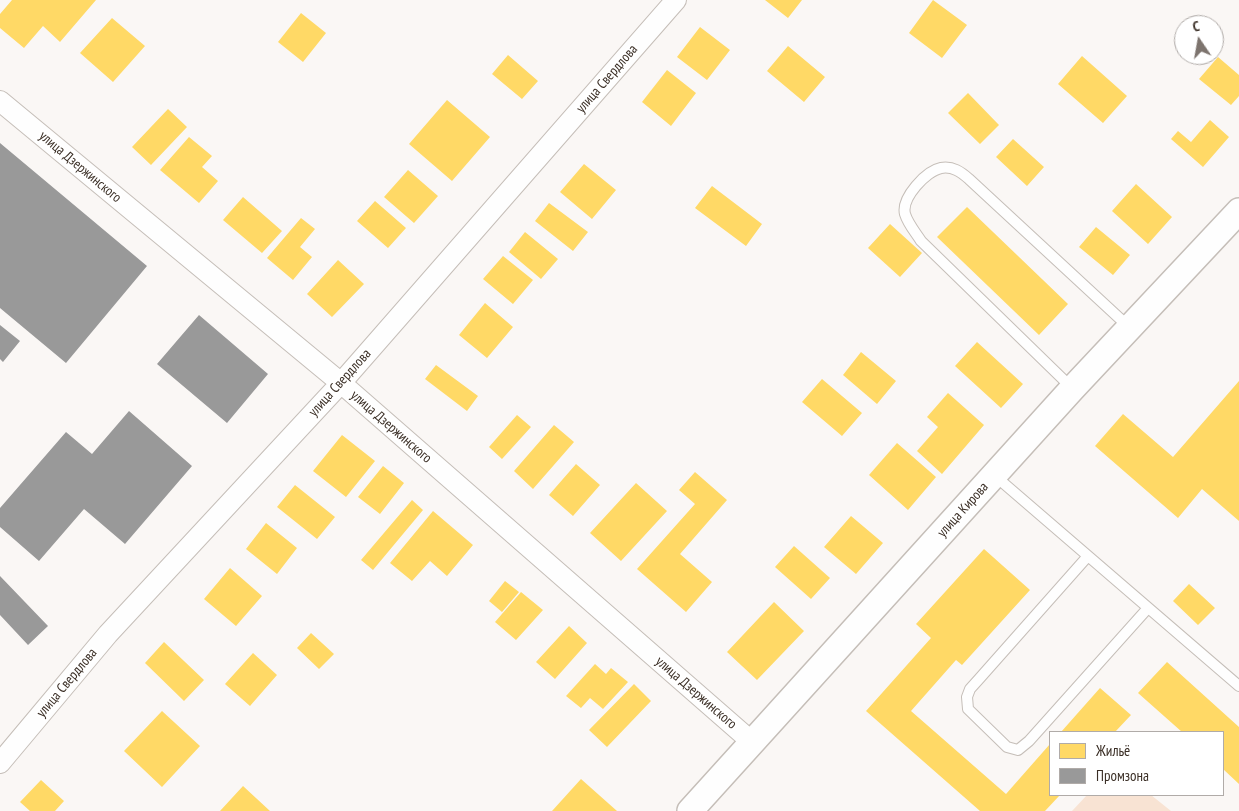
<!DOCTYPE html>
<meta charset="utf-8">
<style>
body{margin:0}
#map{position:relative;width:1239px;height:811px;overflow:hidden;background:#faf7f5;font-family:"PT Sans Narrow",sans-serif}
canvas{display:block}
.legend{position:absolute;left:1049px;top:731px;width:175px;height:65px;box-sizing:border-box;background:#fff;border:1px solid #b0aba8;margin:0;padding:6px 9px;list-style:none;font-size:15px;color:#3a2e25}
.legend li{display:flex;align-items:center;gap:10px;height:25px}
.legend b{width:25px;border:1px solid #b0aba8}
.north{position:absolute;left:1174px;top:15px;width:50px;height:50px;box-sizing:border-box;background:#fff;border:1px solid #b0aba8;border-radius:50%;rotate:348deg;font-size:14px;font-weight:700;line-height:20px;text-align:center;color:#3a2e25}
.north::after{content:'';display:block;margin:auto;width:18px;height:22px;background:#7d746e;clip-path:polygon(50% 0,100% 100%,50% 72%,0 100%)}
</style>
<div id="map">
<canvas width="1239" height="811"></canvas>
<ul class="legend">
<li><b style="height:14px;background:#ffd966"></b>Жильё</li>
<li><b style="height:14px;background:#999"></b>Промзона</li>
</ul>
<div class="north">С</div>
</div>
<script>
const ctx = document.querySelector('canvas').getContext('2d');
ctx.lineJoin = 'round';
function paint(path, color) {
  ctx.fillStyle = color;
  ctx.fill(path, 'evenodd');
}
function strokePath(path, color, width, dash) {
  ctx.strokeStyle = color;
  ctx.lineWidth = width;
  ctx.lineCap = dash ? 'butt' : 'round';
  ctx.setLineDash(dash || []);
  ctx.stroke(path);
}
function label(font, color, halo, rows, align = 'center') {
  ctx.font = font + ' "PT Sans Narrow",sans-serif';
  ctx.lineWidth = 5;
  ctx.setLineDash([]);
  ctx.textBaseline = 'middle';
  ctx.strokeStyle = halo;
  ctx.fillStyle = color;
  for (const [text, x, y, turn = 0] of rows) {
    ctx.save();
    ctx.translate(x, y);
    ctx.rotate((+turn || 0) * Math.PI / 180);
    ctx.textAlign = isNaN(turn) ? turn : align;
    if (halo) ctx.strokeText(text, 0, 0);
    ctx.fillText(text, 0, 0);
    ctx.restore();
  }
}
const green = new Path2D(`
 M1087,795h64l20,16h-99z`);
const homes = new Path2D(`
 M12,0h84l-36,42 -17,-16 -19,22 -24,-20v-14z
 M765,0h37l-14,18z
 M933,0l34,25 -25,33 -33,-25z
 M301,13l25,20 -23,29 -25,-20z
 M112,18l33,28 -32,36 -33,-29z
 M700,27l30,23 -23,30 -30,-23z
 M788,46l37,31 -21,25 -37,-31z
 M508,55l30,26 -16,18 -30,-25z
 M1082,56l45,40 -24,27 -45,-39z
 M1218,57l21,18v21l-8,9 -32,-26z
 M667,70l29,23 -25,33 -29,-24z
 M968,93l31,32 -19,19 -32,-31z
 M447,100l43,37 -38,44 -43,-37z
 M168,109l19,18 -36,38 -19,-18z
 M1210,120l19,17 -26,30 -32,-28 7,-8 13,11z
 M189,137l23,19 -10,11 16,14 -19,22 -39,-33z
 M1013,139l31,28 -17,19 -31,-29z
 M584,164l32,26 -24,29 -32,-27z
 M408,170l30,26 -24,27 -30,-26z
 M1136,184l36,33 -24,27 -36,-33z
 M712,186l50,38 -16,22 -51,-38z
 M243,197l39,34 -20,22 -39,-33z
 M375,201l31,27 -18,20 -31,-27z
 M549,203l39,29 -15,19 -38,-30z
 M967,207l101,97 -29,31 -102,-98z
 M301,218l14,11 -15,18 12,10 -19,23 -26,-22z
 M890,224l32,29 -22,24 -32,-29z
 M1096,227l34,28 -17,20 -34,-28z
 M525,232l33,27 -17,20 -32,-27z
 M503,256l30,24 -20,24 -30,-25z
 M338,260l26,24 -32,33 -25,-23z
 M485,303l28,24 -26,31 -28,-23z
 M977,342l46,42 -22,24 -46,-42z
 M861,352l35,29 -19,23 -34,-29z
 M436,365l42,31 -11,15 -42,-32z
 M822,379l40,34 -20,23 -40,-34z
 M1239,381v140l-37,-32 -24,29 -83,-72 28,-32 50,43z
 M948,393l36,32 -42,49 -25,-23 21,-24 -11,-10z
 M517,415l14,12 -29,32 -13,-12z
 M554,425l20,17 -41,47 -19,-18z
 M342,435l33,26 -29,36 -33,-26z
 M897,443l39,34 -28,33 -39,-35z
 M576,464l24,21 -27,31 -24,-21z
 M383,466l21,17 -24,31 -22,-17z
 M695,472l32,28 -47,54 32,28 -26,30 -49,-43 58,-65 -16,-14z
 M636,483l31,28 -46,50 -31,-28z
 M295,485l40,32 -18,22 -40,-32z
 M412,500l11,10 -50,60 -12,-10z
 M433,511l40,34 -26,31 -17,-15 -18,20 -22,-18z
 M851,516l32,27 -27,31 -32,-27z
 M266,523l31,25 -20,26 -31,-25z
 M794,546l36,32 -19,21 -36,-32z
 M984,549l46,41 -68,75 -6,-5 -45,51 95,83 44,-50v51h10l-15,16h-65l-114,-100 65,-73 -15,-14z
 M230,568l32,28 -26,30 -32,-27z
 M505,581l14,11 -17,20 -13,-11z
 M1189,584l26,24 -17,17 -25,-24z
 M521,592l22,18 -27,30 -21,-18z
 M774,602l30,29 -47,49 -30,-28z
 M569,626l18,17 -32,36 -19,-17z
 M311,633l23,21 -15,15 -22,-21z
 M164,642l40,38 -20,21 -39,-38z
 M253,653l24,22 -27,31 -25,-22z
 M1167,662l72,65v57l-16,-15v-37h-41l-44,-39z
 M595,664l11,10 5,-6 17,14 -25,27 -13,-11 -9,10 -15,-12z
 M634,684l17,17 -44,46 -18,-17z
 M1100,688l31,27 -16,17h-54z
 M162,711l38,35 -38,41 -38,-36z
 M581,779l36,32h-65z
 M41,780l23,21 -9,10h-25l-10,-9z
 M243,786l27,25h-50z`);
const industry = new Path2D(`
 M0,143l147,123 -81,97 -66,-55z
 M199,315l69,59 -41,49 -70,-59z
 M0,325l20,16 -17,21 -3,-3z
 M129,411l63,55 -67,78 -41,-35 -45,52 -39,-34v-19l66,-76 26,22z
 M0,576l48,50 -20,19 -28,-30z`);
const service = new Path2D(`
 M1072,388l-151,-147c-5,-8 -13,-17 -16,-27 -4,-16 21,-43 36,-46 12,-2 20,4 28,11l161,149
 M994,475l245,211
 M1088,556l-109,123 -9,10 -3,8 1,12 39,38 11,3 11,-9 119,-133`);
const minor = new Path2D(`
 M0,101l341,282 411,359
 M0,763l108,-129 233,-251 335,-383`);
const tertiary = new Path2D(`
 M690,811l382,-422 167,-178`);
const streetNames = [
 ["улица Свердлова",607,79,-49],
 ["улица Дзержинского",80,167,40],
 ["улица Свердлова",340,383,-48],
 ["улица Дзержинского",391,427,41],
 ["улица Кирова",963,510,-48],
 ["улица Свердлова",67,683,-50],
 ["улица Дзержинского",696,693,41]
];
paint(green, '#f8e3d3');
paint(homes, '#ffd966');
paint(industry, '#999');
strokePath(service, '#c5beb8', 12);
strokePath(minor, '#c5beb8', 22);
strokePath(tertiary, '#c5beb8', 28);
strokePath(service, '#fefefe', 10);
strokePath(minor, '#fefefe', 20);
strokePath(tertiary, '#fefefe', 25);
label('14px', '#3a2e25', '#fff', streetNames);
</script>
